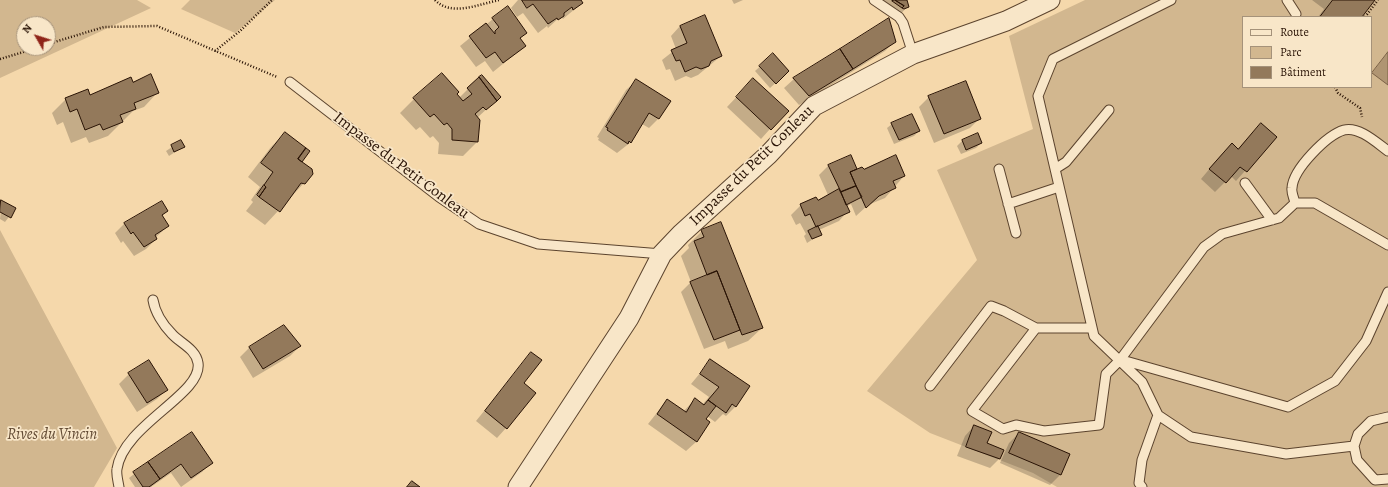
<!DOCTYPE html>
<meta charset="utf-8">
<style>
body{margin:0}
#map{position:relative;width:1388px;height:487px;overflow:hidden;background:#f5d8ab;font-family:Alegreya,serif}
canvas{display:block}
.legend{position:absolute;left:1242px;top:16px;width:130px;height:72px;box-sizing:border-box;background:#f8e6c8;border:1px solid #a5927a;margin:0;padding:5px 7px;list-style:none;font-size:12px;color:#291305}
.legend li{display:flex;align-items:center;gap:8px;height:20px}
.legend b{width:20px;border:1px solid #a5927a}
.north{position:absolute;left:16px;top:16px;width:40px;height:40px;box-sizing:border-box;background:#f8e6c8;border:1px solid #a5927a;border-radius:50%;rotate:309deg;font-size:11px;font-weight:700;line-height:16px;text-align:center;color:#291305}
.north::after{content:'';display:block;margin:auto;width:14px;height:18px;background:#8f2418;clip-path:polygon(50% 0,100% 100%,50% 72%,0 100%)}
</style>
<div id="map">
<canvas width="1388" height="487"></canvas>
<ul class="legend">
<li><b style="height:5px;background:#f8e6c8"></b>Route</li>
<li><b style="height:11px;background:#d2b78f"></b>Parc</li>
<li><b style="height:11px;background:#93795b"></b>Bâtiment</li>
</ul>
<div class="north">N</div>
</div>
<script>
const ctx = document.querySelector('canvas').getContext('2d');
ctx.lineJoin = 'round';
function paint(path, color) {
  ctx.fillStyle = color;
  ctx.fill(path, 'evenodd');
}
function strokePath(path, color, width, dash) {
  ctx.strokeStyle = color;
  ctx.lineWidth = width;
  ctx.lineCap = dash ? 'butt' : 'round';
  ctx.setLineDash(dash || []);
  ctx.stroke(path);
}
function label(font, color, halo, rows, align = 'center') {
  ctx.font = font + ' Alegreya,serif';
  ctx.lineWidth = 3.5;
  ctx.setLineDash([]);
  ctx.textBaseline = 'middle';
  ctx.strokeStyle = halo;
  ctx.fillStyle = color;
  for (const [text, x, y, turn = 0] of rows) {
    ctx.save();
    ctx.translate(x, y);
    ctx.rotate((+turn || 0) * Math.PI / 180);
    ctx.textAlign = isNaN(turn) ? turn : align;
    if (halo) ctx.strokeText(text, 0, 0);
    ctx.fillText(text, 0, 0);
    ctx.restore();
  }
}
const green = new Path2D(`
 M0,0h137l14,8 -151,70zM24,24h24v24h-24z
 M190,0h85l-40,33 -54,-24z
 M1085,0h303v487h-331l-24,-14 -103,-40 -63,-42 110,-131 -40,-90 96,-41 -24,-93zM1243,17h128v70h-128z
 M0,230l117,218 -23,39h-94z`);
const water = new Path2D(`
 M1388,52v33l-16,-12z`);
const shadow = new Path2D(`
 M518,0h61l3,3 -19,16 -2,-3 -13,12 -1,-2 -9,7 -15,-20 -6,4 -6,-9z
 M732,0h11l-9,4z
 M873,0h33l1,7 -9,10z
 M1312,0h61l-12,17h-43l6,-8z
 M493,19l33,14 -6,6 5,7 -32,26 -8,-11 -9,6 -16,-21z
 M680,26l41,30 -23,19 -7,3 -5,-2 -11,5 -5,-12 -4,1 -4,-10 14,-11 -5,-13z
 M894,42l-9,9 -86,54 -15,-17 10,-9z
 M773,55l10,21 -13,12 -15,-17z
 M479,78l12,27 -14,13v24l-14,14 -25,-2 1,-11 -6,-7 -3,2 -10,-11 -4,3 -16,-17 14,-14 42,-5 3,4z
 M636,81l33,20 -11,18 -9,9 -7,-4 -11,18 -14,11 -19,-13 1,-2 -2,-1 29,-47z
 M132,83l25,10 -13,14 -11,4 -25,25 -19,7 -3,-6 -15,6 -8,-21 -6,3 -5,-12 14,-14 24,-3z
 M744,89l26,40 -9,10 -34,-32z
 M929,97l51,21 -10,10 -36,15 -15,-36z
 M892,124l27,7 -5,5 -20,8 -7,-16z
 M285,133l15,29 4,21 -39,42 -19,-14 7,-9 -2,-2 9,-13 -12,-10 23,-30z
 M977,135l4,8 -5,5 -15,6 -4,-8 5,-5z
 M1275,137l-39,44 -5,-5 -16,16 -14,-13 21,-25z
 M181,141l3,5 -15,10 -3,-5z
 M851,156l6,14 47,6 -19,22 -17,7 -12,11 -5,-12 -5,3 2,4 -9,10 -20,9 2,4 -14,9 -3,-7 2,-2 -6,-11 -4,2 -5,-10 10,-10 16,-4 11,-6 -9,-20 9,-9z
 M2,201l13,8 -10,13 -5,-3z
 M162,202l5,9 -5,5 6,10 -13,12 1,1 -10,10 -12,7 -11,-15 -2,2 -6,-10 9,-9zM158,232v2l-7,4z
 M702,231l60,97 -14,13 -20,8 -3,-8 -21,8 -23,-57 10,-10 -10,-26 8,-8 -1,-3z
 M300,346l-10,10 -37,22 -13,-21 10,-10z
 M531,353l-25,75 -9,10 -21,-17z
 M711,360l25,46 -10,10 -3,-2 -8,8 -8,-6 -2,4 4,3 -13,19 -10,9 -38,-27 19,-24 16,12 12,-13 7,6 7,-8 -18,-13z
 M129,374l38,15 -10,10 -20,13 -18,-28z
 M974,426l12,18 17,6 -4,9 -9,9 -33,-12 8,-20z
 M1019,433l50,22 -9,20 -10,10 -50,-22 9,-20z
 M212,462l-10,10 -21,15 -10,-14 -20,14h-16l-6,-9 19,-15z`);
const building = new Path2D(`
 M522,0h59l2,3 -10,7 -1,-3 -8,6v3l-6,4 -1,-2 -9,6 -15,-20 -6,4z
 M895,0h12l2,7 -5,2 -2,-1 2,-2z
 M895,0l9,6 -2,2 -10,-7z
 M1333,0h42l-13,17h-42z
 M508,6l19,27 -7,5 6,8 -23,17 -8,-11 -9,6 -17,-22 17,-13 9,11v-3l4,-4 -7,-9z
 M705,15l17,41 -11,5 -2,5 -8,3 -5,-2 -11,5 -5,-12 -4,1 -5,-11 16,-7 -7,-17z
 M889,18l7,24 -43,27 -13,-20z
 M840,49l13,20 -44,27 -16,-18z
 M773,53l16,18 -13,13 -17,-18z
 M442,73l17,19 -2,2 6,7 9,-7 -5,-6 12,-11 18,24 -11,9 -3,-3 -8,7 5,6 -2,22 -26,-2v-11l-5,-6 -3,2 -10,-11 -4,3 -17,-19z
 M151,74l8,19 -25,10 2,6 -16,6 3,7 -20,8 -3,-6 -15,6 -8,-21 -7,3 -5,-14 23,-9 2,6 41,-18 2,5z
 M482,75l19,22 -4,4 -18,-24z
 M753,78l36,33 -18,19 -35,-33z
 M636,79l35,22 -12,18 -10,-6 -18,30 -2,-2 -1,3 -21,-14 1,-2 -2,-1z
 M966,81l15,38 -37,15 -16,-38z
 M912,114l8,17 -21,9 -8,-17z
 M1261,123l16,14 -30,35 -7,-5 -14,16 -17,-14 23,-26 6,6z
 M285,132l21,16 -8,11 14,10 1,5 -8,10 -4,-1 -21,29 -21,-15 7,-10 -2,-2 9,-13 -12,-9z
 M978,133l4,10 -16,7 -4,-10z
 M181,140l4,7 -11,5 -3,-7z
 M306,148l4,3 -8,11 -4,-3z
 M851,155l6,14 -7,3 6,14 -15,6 -13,-27z
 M896,155l9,21 -12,5 3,7 -17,8 -13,12 -16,-36 12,-5 2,2z
 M264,185l2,2 -7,10 -2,-2z
 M856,186l6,11 -16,8 -5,-13z
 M839,189l11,23 -34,15 -6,-13 -5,2 -5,-12 16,-7 2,3z
 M1,200l15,8 -5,10 -11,-6z
 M162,201l6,10 -6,4 7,11 -14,9 2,4 -13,8 -11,-15 -2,2 -7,-11z
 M721,222l42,106 -21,7 -25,-64 -10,4 -13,-34 10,-4 -3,-7z
 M818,226l4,9 -10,4 -4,-8z
 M717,271l23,59 -26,10 -24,-58z
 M284,325l17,21 -38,23 -14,-22z
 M531,352l11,8 -18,23 12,10 -29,36 -22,-18z
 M710,359l40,27 -14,21 -4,-3 -6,9 -18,-13 11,-13 -19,-13z
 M149,360l19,30 -21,13 -19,-30z
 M695,398l9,7 4,-5 8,6 -10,13 4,3 -13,20 -40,-28 10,-15 19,13z
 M974,425l18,7 -5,11 17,7 -4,9 -34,-12z
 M192,432l21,31 -22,15 -10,-14 -21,15 -12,-17z
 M1019,432l51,22 -9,21 -52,-22z
 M148,462l12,17 -11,8h-6l-10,-15z
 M412,481l8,6h-13z`);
const path = new Path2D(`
 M435,0c16,17 45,4 64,0
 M1365,17l13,-17
 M48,44l56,-17 53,-1 120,51
 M215,51l25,-20 32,-31
 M0,59l37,-11
 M1335,87l3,6 22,15 2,9`);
const service = new Path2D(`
 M874,0l25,17 4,6 10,31
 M1171,0l-118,59 -15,37 56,240 48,46 16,33 33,22 95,17 68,-8
 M1287,0l9,14
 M290,82l149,115 40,27 59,20 124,10
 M999,169l17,64
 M1055,169l11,-7 43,-52
 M1245,183l27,37
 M1295,203c-1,-5 -4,-11 -3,-15 1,-19 35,-53 52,-58 15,-4 33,13 44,21
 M1008,204l51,-17
 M1036,328l-64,83 31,18 13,-4 28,6 55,-6 7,-51 14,-14 84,-113 18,-13 57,-16 16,-15h20l73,42
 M1122,360l166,47 47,-26 31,-40 22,-49
 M930,386l61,-80 13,5 32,17h56
 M1388,417l-17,4 -13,13 -4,12 3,14 18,20 13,-1
 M119,487c-1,-6 -3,-13 -2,-18 6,-44 86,-75 81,-106 -2,-14 -18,-20 -26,-29 -9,-9 -17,-22 -19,-34
 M1142,487l-3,-4 3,-23 16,-45`);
const minor = new Path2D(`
 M518,487l111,-169 33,-64 19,-20 87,-79 46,-49 99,-52 93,-33 44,-21`);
const streetNames = [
 ["Impasse du Petit Conleau",401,166,37],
 ["Impasse du Petit Conleau",752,166,-44]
];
const parkNames = [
 ["Rives du Vincin",52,435]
];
paint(green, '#d2b78f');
paint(water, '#b09573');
strokePath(water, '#7a6147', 1);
paint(shadow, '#0003');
paint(building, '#93795b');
strokePath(building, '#291305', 1);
strokePath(service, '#5c442e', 11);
strokePath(minor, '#5c442e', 21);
strokePath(path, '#291305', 2.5, [1, 2]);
strokePath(service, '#f8e6c8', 9);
strokePath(minor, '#f8e6c8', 19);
label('16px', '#291305', '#f8e6c8', streetNames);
label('italic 16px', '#644c35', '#f8e6c8', parkNames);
</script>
